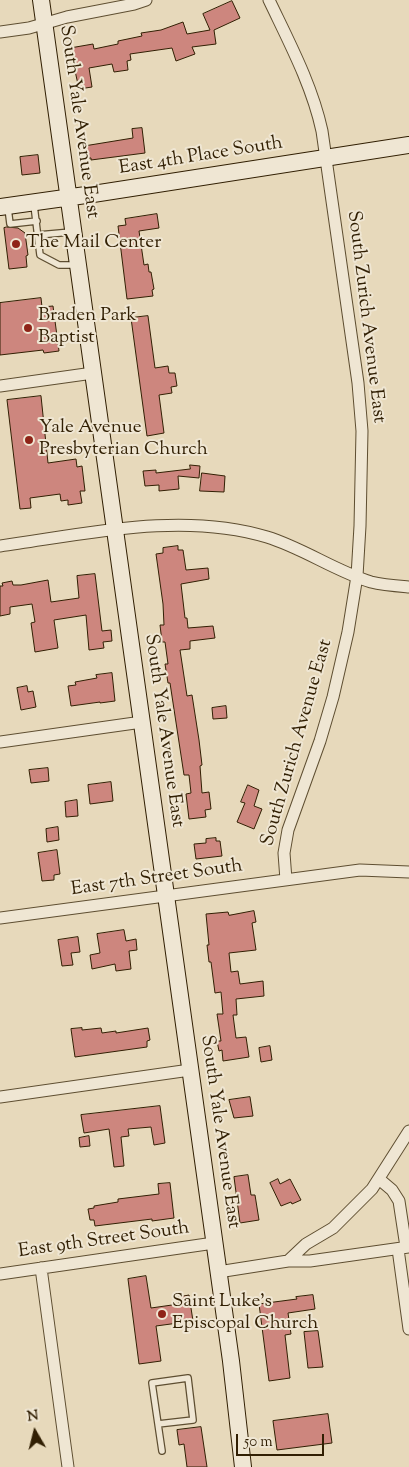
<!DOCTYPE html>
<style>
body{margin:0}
#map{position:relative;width:409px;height:1467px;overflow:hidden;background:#e7d9bb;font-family:"Sorts Mill Goudy",serif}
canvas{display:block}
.north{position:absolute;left:10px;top:1407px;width:50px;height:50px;-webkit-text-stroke:4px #efe6d3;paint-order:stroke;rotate:352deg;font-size:14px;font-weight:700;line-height:20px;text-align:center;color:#311f03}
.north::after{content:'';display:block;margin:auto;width:18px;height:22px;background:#311f03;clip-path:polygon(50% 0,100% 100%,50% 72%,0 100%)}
.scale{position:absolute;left:236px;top:1434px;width:88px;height:22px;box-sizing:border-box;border:2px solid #311f03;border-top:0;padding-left:6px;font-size:15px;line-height:18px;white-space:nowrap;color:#311f03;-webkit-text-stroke:4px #efe6d3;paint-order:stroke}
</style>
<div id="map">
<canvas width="409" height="1467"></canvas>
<div class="north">N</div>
<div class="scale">50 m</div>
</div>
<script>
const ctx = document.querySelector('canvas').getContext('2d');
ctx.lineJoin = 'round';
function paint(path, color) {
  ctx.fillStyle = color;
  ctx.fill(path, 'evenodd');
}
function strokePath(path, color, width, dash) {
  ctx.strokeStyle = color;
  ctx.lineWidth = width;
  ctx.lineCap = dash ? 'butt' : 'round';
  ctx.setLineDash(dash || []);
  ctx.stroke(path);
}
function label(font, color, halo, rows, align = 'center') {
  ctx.font = font + ' "Sorts Mill Goudy",serif';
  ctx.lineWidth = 4;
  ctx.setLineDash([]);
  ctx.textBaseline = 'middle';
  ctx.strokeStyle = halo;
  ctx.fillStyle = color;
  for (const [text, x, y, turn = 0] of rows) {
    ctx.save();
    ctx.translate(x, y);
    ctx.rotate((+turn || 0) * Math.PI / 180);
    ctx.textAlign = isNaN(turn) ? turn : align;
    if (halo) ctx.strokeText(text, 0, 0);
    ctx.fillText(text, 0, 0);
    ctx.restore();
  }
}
const building = new Path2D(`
 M232,1l8,17 -26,12 2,14 -24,3 3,7 -19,7 -4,-13 -42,6 1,6 -4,1 1,9 -14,2 -2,-8 -23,4 3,19 -13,2 -9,-41 23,-4 1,5 24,-5v-3l24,-5 -1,-3 20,-3 22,-8 4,12 23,-4 -7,-16z
 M142,128l3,25 -54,7v-2h-5l-2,-12 49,-8 -1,-9z
 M38,155l2,18 -18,2 -2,-18z
 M157,214l2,14 -20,3 5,34 4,-1 1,8h2l3,17 -2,1 1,6 -26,3 -9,-73 8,-1 -1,-6z
 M7,227l11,1 7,5 3,22 -2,1 1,11 -18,2 -5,-41z
 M41,298l1,9 11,-1 6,45 -15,2 -1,-3 -43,5v-52z
 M148,316l7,52 13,-2 1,7h6l2,13 -6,1 1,6 -13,2 5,38 -17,3 -16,-118z
 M41,396l7,67 28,-4 1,8 5,-1 3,25h-5l2,12 -14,2v-5l-7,1 -1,-7 -30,4 1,10 -11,1 -13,-109z
 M190,465l10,1 -1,12 -21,-2 1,13 -20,2v-6l-14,1 -2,-15 13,-1v3l34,-4z
 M202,473l23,3 -1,16 -24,-1z
 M178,546v4h5l3,20 22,-2 1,11 -28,5 4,34h2l1,10 25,-2 2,12 -25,3v8l-10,1 7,46 5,-1 7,45 3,25 -2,1 2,27 7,-1 2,17 -6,1 1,7 -17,2 -3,-25 5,-1 -2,-18h-5l-14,-92h-2l-3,-19h3l-3,-22h-3l-2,-17h4l-1,-21 -7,-50 7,-1v-5z
 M95,574l7,57 9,-1 1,11 -9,1 1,6 -15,2 -3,-35 -32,5 4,28 -23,4 -4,-29 4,-1 -3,-18 -22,3v7l-10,2v-30h3l-1,-3 10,-2 1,4h8l27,-5 3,22 28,-4 -2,-22z
 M112,673l3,28 -15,2v-1l-29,4 -3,-20 8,-1 -1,-3 22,-4 -1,-3z
 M27,686l1,6 5,-1 3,16 -15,3 -4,-22z
 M226,706l1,12 -14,1 -1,-11z
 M48,768l1,13 -18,2 -2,-13z
 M111,782l2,19 -23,3 -2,-19z
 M248,785l11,5 -5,16 8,3 -8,20 -17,-7 8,-19 -4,-1z
 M77,800l1,16 -12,1 -1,-15z
 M58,827l1,13 -12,2 -1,-13z
 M216,838v3h4l2,15 -26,3 -2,-15 12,-1v-4z
 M57,850l3,24 -6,1v5l-12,1 -4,-28z
 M254,911l2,11 -4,1 4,27 -27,3 2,19 7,-1 2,13 23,-3 1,15 -28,3 1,16h-4l3,23 10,-1 3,20 -26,4 -1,-11 -3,1 -2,-10h4l-4,-27h6l-2,-22 -6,1 -4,-31h-2l-2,-17h2l-3,-31 22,-2 1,3z
 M124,930l2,11 10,-2 1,11 -8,1 2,18 -15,2 -1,-7 -23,5 -2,-14 10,-2 -3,-19z
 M78,937l2,15 -9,1 2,12 -11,1 -4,-26z
 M82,1028v2l19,-2 1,5 14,-2v2l32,-5 2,12 -3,1v6l-72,10 -4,-28z
 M270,1046l2,14 -11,2 -2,-14z
 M250,1097l3,19 -19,2 -5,-18z
 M160,1106l5,37 -11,2 -3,-18 -23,2 1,7 -8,1 3,29 -10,1 -5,-38 -25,4 -3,-18z
 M89,1136l1,10 -10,1 -1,-9z
 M248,1175l3,20h4l4,25 -19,3 -6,-46z
 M278,1179l2,5 10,-5 11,21 -9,4 -1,-2 -10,4 -11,-23z
 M170,1183l4,35 -22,3v-2l-57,7 -1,-6h-4l-2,-11 6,-1v-2l24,-4v-3l41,-5 -1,-10z
 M146,1276l5,32 28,-4 -1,-7 11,-2 4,26 -37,5 5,35 -22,3 -11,-85z
 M313,1295l2,14 -27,4 3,21 -6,1 5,43 -21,3 -10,-77 38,-5 -1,-2z
 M318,1331l5,36 -15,1 -4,-36z
 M328,1414l4,29 -55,7 -4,-29z
 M201,1427l6,40h-20l-3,-23 -5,1 -2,-15z`);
const lane = new Path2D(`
 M34,205l6,50 19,10h16
 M8,208l2,16 27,-3
 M38,235l33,-3
 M188,1378l5,42 -35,4 -6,-41z
 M158,1424l4,27`);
const street = new Path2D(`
 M269,0c20,42 43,85 53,131l36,252 4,48 -2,95 -3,50 -9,56 -15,65 -13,44 -32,89 -4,23 2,27
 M0,32l29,-4 38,-11 67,-13 12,-4
 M0,386l93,-13
 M0,546c86,-12 182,-35 267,-9 36,11 68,34 104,45 12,3 26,4 38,5
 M0,742l142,-20
 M0,918l360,-48 49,2
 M0,1097l190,-27
 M379,1179l13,11 7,11 7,46
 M398,1249l11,80
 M288,1261l18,-17 27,-16 39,-39 37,-58
 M41,1268l27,199
 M218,1272l70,-11h22l99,-14
 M0,1274l214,-31`);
const secondary = new Path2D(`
 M41,0l190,1361 12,106
 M0,207l93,-13 316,-49`);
const markers = [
 [16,244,5,"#8f2418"],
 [28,328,5,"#8f2418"],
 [29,440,5,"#8f2418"],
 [162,1314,5,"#8f2418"]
];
const streetNames = [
 ["South Yale Avenue East",78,122,82],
 ["East 4th Place South",201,157,-9],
 ["South Zurich Avenue East",365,317,83],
 ["South Yale Avenue East",163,731,82],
 ["South Zurich Avenue East",298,743,-74],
 ["East 7th Street South",157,879,-8],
 ["South Yale Avenue East",219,1132,82],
 ["East 9th Street South",104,1241,-8]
];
const poiNames = [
 ["The Mail Center",26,244],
 ["Braden Park",38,317],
 ["Baptist",38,339],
 ["Yale Avenue",39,429],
 ["Presbyterian Church",39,451],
 ["Saint Luke's",172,1303],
 ["Episcopal Church",172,1325]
];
paint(building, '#cd867e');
strokePath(building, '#311f03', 1);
strokePath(lane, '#5e4e31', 8);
strokePath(street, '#5e4e31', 13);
strokePath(secondary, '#311f03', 18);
strokePath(lane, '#efe6d3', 5.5);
strokePath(street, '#efe6d3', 11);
strokePath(secondary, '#efe6d3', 16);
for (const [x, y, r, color] of markers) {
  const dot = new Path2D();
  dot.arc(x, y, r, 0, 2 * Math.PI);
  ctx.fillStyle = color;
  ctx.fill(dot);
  strokePath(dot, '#efe6d3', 2);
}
label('19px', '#311f03', '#efe6d3', streetNames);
label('19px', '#311f03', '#efe6d3', poiNames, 'left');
</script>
